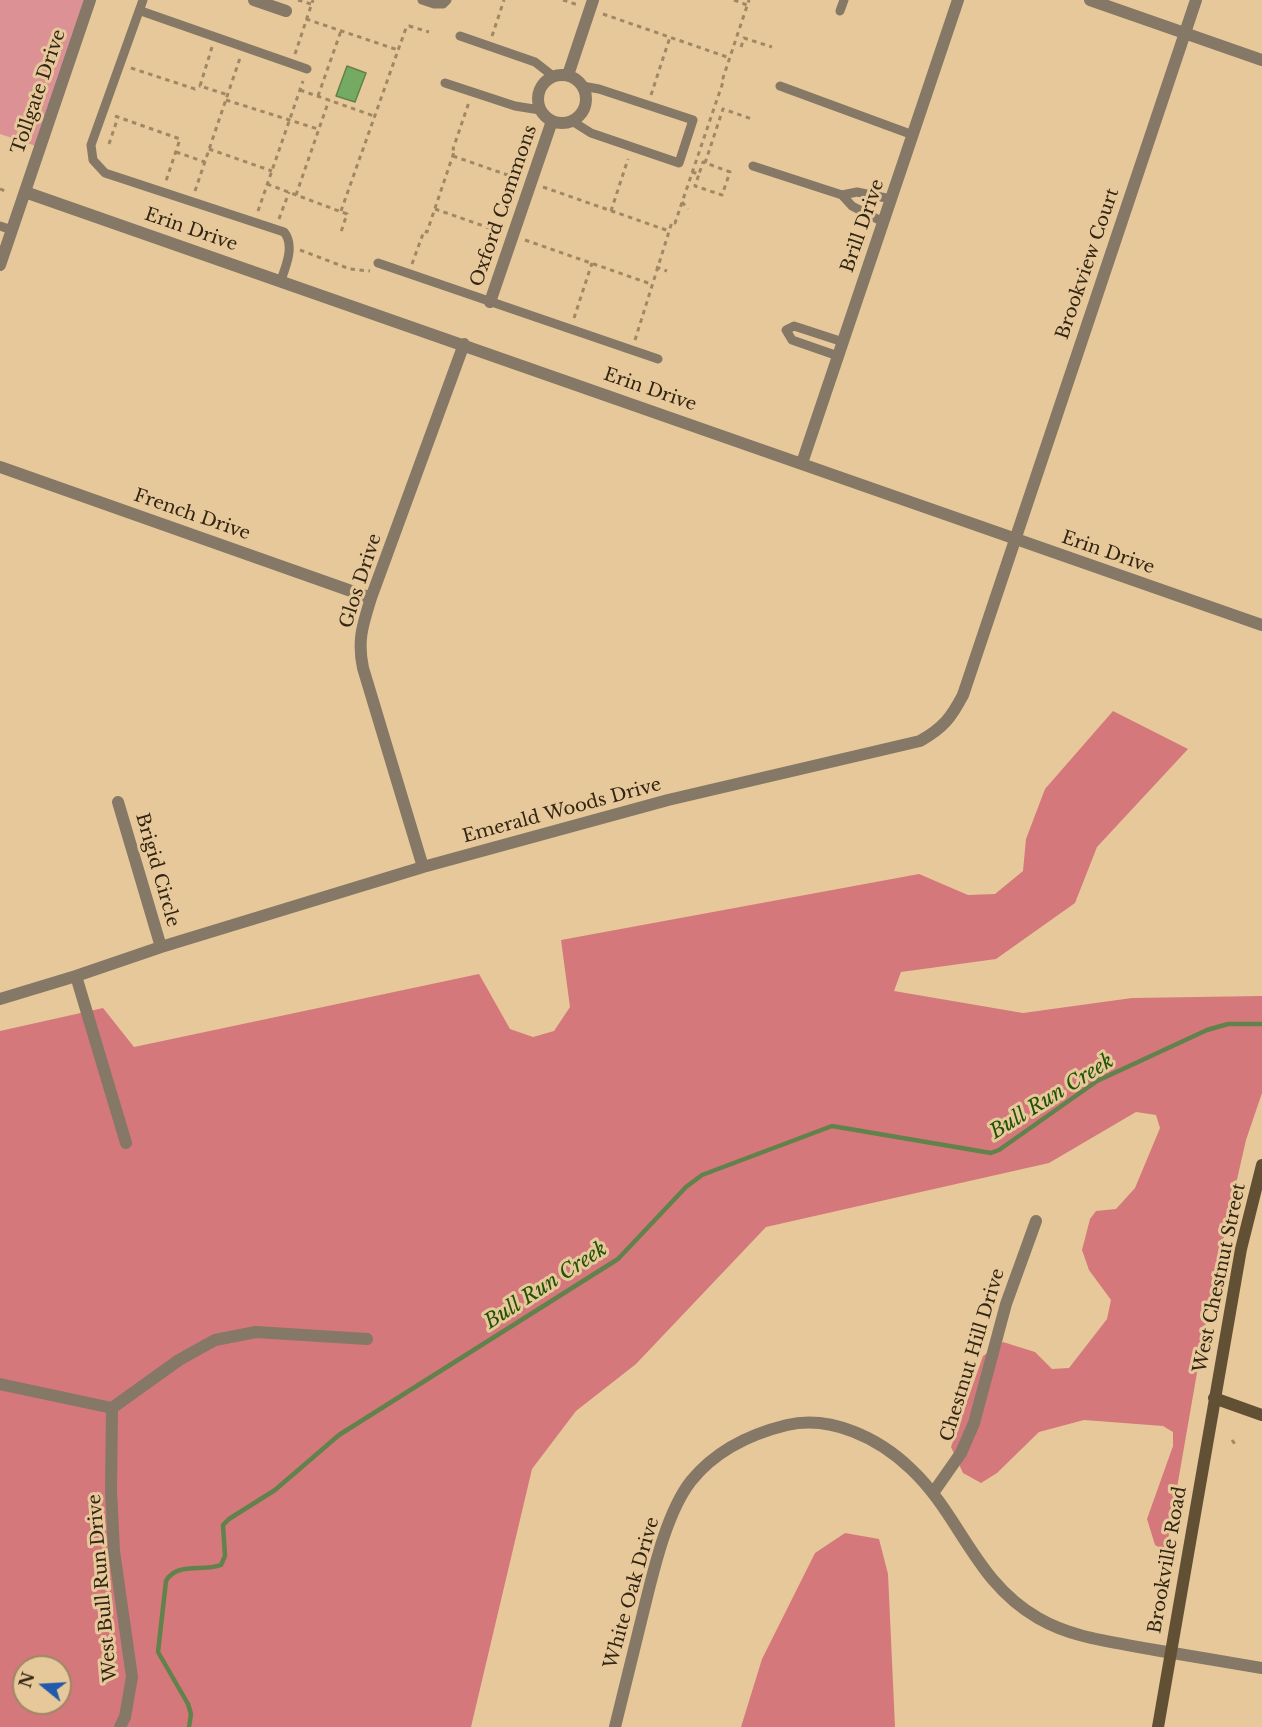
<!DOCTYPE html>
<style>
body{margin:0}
#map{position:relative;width:1262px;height:1727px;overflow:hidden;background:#e7c89a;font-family:"Libre Baskerville",serif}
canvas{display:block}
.north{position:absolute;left:12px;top:1655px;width:60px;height:60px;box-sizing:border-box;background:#e7c89a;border:2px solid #9e8764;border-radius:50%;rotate:288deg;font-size:16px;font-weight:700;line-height:24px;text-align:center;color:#312513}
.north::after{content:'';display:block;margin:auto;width:21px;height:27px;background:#205aac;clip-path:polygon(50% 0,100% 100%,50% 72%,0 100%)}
</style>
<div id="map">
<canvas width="1262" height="1727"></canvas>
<div class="north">N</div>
</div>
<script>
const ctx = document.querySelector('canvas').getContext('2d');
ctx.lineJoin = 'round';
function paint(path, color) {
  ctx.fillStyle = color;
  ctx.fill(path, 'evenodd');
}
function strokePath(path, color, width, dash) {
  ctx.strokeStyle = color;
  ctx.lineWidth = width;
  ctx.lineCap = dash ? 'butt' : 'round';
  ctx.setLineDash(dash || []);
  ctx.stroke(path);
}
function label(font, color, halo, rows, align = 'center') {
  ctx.font = font + ' "Libre Baskerville",serif';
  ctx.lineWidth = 6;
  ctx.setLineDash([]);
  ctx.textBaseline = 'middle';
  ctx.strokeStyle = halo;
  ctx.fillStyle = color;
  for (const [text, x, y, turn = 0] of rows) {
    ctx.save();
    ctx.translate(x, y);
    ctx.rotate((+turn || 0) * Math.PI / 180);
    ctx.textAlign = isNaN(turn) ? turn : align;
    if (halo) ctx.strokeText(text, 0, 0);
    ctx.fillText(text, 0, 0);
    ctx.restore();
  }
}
const green = new Path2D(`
 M0,0h90l-51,147 -39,-13z`);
const forest = new Path2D(`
 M1113,711l75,38 -91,98 -22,56 -79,56 -95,13 -7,19 129,22 109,-15 130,-2v97l-16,47 -36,158 -44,253 -11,-6 -8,-26 26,-73v-14l-10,-6 -79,-6 -45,12 -42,41 -16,10 -18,-10 -12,-26 32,-91 20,-14 32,10 17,17 17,-1 38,-49 4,-19 -22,-30 -7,-20 8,-31 6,-8 20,-2 19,-21 25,-60 -4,-13 -20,-3 -87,51 -283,64 -130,137 -60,47 -44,58 -61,258h-471v-696l103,-23 31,39 345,-73 31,55 23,8 21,-6 16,-24 -9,-67 358,-66 49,21 27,-1 28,-23 3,-32 19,-50zM24,1667h36v36h-36z
 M845,1533l34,6 9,35 7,153h-154l21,-68 53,-106z`);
const water = new Path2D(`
 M347,66l19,7 -11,29 -19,-6z`);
const stream = new Path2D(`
 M189,1727l2,-13 -3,-10 -30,-52 8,-71c10,-19 36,-9 55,-16l4,-9 -2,-31 6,-6 46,-29 64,-55 279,-176 68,-72 16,-12 130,-49 159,27 8,-3 98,-69 110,-51 21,-6h34`);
const path = new Path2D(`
 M298,0l13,4
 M563,0l15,5
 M734,0l13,5
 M603,14l127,44
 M306,19l92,31
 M492,36l12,-36
 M212,47l-12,39 28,9
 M741,47l3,-9 28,9
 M295,54l18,-54
 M131,68l64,21 5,-3
 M300,90l74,26
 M651,95l19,-58
 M318,96l23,-65
 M226,100l92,29
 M115,116l65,23 -14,42
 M109,144l9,-27
 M209,149l63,22
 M176,152l29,10
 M453,156l66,23
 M705,163l18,-54 29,10 -1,2
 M692,172l7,2 -4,12 27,9 8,-23 -27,-10 -4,12
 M267,184l80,30 -7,21
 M543,187l126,44
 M0,189l5,2
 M195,191l45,-133
 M296,195l33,-95
 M682,202l6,7
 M435,209l66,23
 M258,211l45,-130
 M341,211l65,-183h1l2,-2 20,6
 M611,211l17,-52
 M279,219l10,-27
 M525,240l126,44
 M300,250l50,19 20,2
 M412,264l12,-33 3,1 28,-83h-2l16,-47
 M656,267l11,4
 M574,318l18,-55
 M635,340l37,-118 3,1 49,-144 -1,-1 26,-78
 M1232,1440l5,7`);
const lane = new Path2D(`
 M143,0l-52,145 2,15 12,13 179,59c11,13 2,34 -3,48
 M422,0l12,4h9l4,-4
 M141,11l166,58
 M840,11l4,-11
 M460,36l75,26 18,14
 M445,83l70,23 25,4
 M780,86l133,49
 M572,121l19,12 88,30 14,-43 -94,-31 -17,-3
 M753,166l89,29 10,11 31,16
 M842,195l15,-3 34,7
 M0,226l12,4
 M378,263l280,96
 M838,356l-46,-16 -6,-10 8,-4 49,16`);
const street = new Path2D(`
 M254,0l32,11
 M1090,0l172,60
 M538 99a24 24 0 1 1 48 0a24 24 0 1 1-48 0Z
 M568,75l25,-75
 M25,192c413,141 824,291 1237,433
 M0,265l90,-265
 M490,302l62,-181
 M802,463l156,-463
 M0,467l371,131
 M118,802l43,145
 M423,867l-60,-199c-6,-28 0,-44 8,-70l93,-254
 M76,976l50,167
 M0,999l76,-23 85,-29 262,-80 245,-67 252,-59c23,-13 31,-23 43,-46l233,-695
 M0,1384l112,24 67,-48 36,-20 41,-8 111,7
 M112,1408l-1,83 3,60 18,126 -7,40 -5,10
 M933,1493l28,-40 13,-30 32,-119 30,-83
 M615,1727c9,-38 19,-76 28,-114 10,-40 23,-100 48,-132 25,-31 59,-47 96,-56 44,-10 92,13 124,44 50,47 63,112 127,149 36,21 77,24 117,32 36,6 71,12 107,18`);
const secondary = new Path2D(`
 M1214,1398l48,17
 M1158,1727l83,-478 21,-84`);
const streetNames = [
 ["Tollgate Drive",39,92,-71],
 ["Oxford Commons",504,206,-71],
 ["Brill Drive",863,226,-71],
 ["Erin Drive",191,230,19],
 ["Brookview Court",1088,264,-71],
 ["Erin Drive",650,390,19],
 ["French Drive",192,515,19],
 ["Erin Drive",1108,553,19],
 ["Glos Drive",361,581,-72],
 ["Emerald Woods Drive",562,811,-15],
 ["Brigid Circle",157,870,74],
 ["West Chestnut Street",1220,1278,-78],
 ["Chestnut Hill Drive",973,1355,-73],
 ["Brookville Road",1168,1560,-80],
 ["West Bull Run Drive",103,1588,-95],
 ["White Oak Drive",632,1593,-74]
];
const waterNames = [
 ["Bull Run Creek",1052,1097,-32],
 ["Bull Run Creek",546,1286,-33]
];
paint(green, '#dc9294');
paint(forest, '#d4787c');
paint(water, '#75aa63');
strokePath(water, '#61824b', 1.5);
strokePath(stream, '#61824b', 4.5);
strokePath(path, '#a08865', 3, [4.5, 4.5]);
strokePath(lane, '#857866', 9);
strokePath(street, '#857866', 12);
strokePath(secondary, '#625035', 12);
label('18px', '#312513', '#e7c89a', streetNames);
label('italic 20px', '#1f5204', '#e7c89a', waterNames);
</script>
